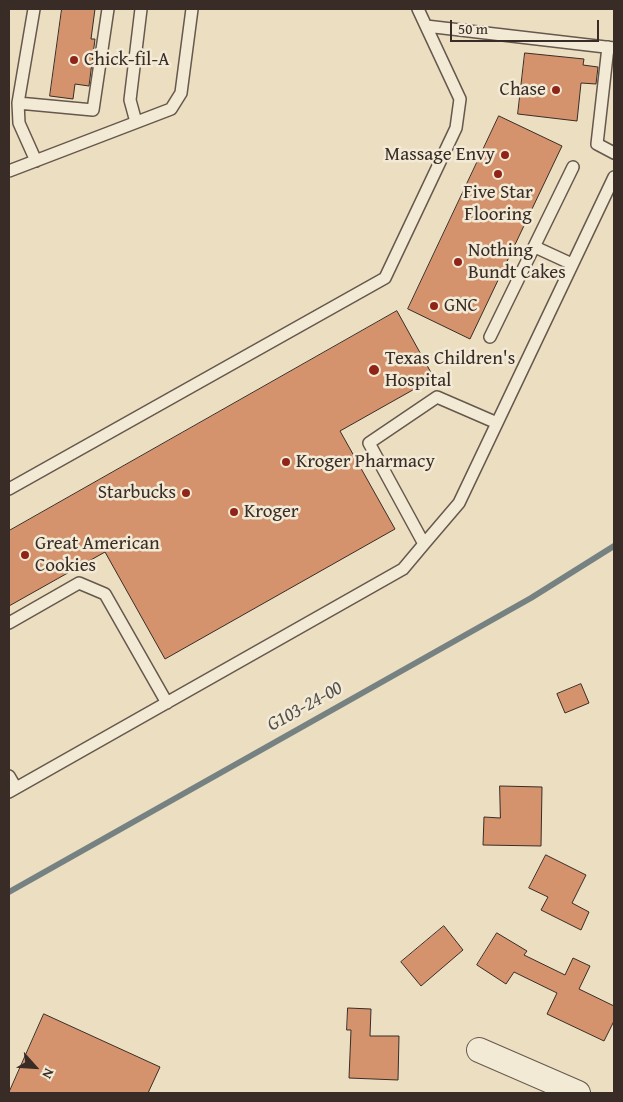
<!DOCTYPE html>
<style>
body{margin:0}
#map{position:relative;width:623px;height:1102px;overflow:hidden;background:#ecdec0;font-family:"Gentium Book Plus",serif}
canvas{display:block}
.frame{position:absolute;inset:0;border:10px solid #392c27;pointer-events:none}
.north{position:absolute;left:10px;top:1042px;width:50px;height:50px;-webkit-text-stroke:4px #f3ead6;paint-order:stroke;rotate:116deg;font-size:14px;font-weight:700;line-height:20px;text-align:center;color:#392c27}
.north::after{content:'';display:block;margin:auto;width:18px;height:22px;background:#392c27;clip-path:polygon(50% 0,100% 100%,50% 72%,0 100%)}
.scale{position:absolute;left:450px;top:20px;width:149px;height:22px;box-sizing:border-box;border:2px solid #392c27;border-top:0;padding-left:6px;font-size:15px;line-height:18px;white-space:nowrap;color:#392c27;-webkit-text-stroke:4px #f3ead6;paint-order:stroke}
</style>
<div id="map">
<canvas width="623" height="1102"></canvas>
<div class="frame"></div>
<div class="north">N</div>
<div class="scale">50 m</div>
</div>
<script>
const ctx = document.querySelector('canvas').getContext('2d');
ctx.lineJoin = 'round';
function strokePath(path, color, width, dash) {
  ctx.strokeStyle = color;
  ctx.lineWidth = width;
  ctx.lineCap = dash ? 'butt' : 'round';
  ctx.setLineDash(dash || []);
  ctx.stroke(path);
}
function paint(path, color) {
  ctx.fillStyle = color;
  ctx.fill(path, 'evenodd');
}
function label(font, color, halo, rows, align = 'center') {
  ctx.font = font + ' "Gentium Book Plus",serif';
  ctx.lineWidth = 5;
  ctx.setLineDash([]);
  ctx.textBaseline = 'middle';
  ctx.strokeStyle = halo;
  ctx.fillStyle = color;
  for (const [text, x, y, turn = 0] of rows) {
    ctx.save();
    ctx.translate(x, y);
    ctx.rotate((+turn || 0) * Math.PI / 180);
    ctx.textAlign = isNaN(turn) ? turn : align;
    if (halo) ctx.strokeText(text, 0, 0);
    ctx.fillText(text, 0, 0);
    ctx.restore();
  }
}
const stream = new Path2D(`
 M9,892l522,-294 83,-52`);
const building = new Path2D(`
 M62,9h33l-4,30h4l-6,47 -14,-2 -2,15 -23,-3z
 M525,53l59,6 -1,6 15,2 -2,17 -15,-1 -4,38 -59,-7z
 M499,116l63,30 -92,193 -62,-30z
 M397,311l37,67 -94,53 55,98 -230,130 -60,-107 -96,54v-75z
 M581,684l8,19 -24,10 -8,-19z
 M500,786l42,1 -1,59 -58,-1 1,-28 16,1z
 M546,855l40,20 -14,28 17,9 -8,18 -40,-20 7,-13 -19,-9z
 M444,926l19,24 -42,36 -20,-24z
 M497,933l30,18 -3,4 41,20 8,-17 17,8 -11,23 35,17v15l-10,20 -57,-27 10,-21 -43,-21 -8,12 -29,-19z
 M348,1008l23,1 -1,27h29l-1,44 -49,-2 2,-48h-4z
 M44,1014l116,53 -12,26h-139z`);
const lane = new Path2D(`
 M34,9l-16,94 1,20 17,38
 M426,26l188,22
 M608,47l-11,97 17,9
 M18,103l75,7 15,-101
 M136,122l-6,-22 11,-91
 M9,171l162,-62 10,-16 11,-84
 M535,247l37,17
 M490,337l83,-170
 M497,423l-60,-26 -68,46 55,101 35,-41 155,-326
 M9,489l376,-211 71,-150 4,-29 -42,-90
 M9,623l70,-40 26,11 62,109
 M9,776l7,12
 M9,792l394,-223 21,-25`);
const street = new Path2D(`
 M479,1050l99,43`);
const markers = [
 [74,60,5,"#8f2418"],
 [556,90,5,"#8f2418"],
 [505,155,5,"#8f2418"],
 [498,174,5,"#8f2418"],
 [458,262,5,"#8f2418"],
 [434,306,5,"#8f2418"],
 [374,370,6,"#8f2418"],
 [286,462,5,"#8f2418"],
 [186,493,5,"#8f2418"],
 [234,512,5,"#8f2418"],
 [25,555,5,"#8f2418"]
];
const poiNames = [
 ["Chick-fil-A",84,60],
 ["Chase",546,90,"right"],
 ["Massage Envy",495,155,"right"],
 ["Five Star",498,193,"center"],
 ["Flooring",498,215,"center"],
 ["Nothing",468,251],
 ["Bundt Cakes",468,273],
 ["GNC",444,306],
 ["Texas Children's",385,359],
 ["Hospital",385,381],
 ["Kroger Pharmacy",296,462],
 ["Starbucks",176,493,"right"],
 ["Kroger",244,512],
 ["Great American",35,544],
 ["Cookies",35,566]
];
const waterNames = [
 ["G103-24-00",305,707,-29]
];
strokePath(stream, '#768182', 6);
paint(building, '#d4936c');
strokePath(building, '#392c27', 1);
strokePath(lane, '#66584d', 14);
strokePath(street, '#66584d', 26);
strokePath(lane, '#f3ead6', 11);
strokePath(street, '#f3ead6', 24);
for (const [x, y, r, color] of markers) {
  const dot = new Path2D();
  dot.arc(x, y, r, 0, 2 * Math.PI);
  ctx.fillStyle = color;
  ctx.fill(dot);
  strokePath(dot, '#f3ead6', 2);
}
label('19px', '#392c27', '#f3ead6', poiNames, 'left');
label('italic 20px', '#524f4d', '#f3ead6', waterNames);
</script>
